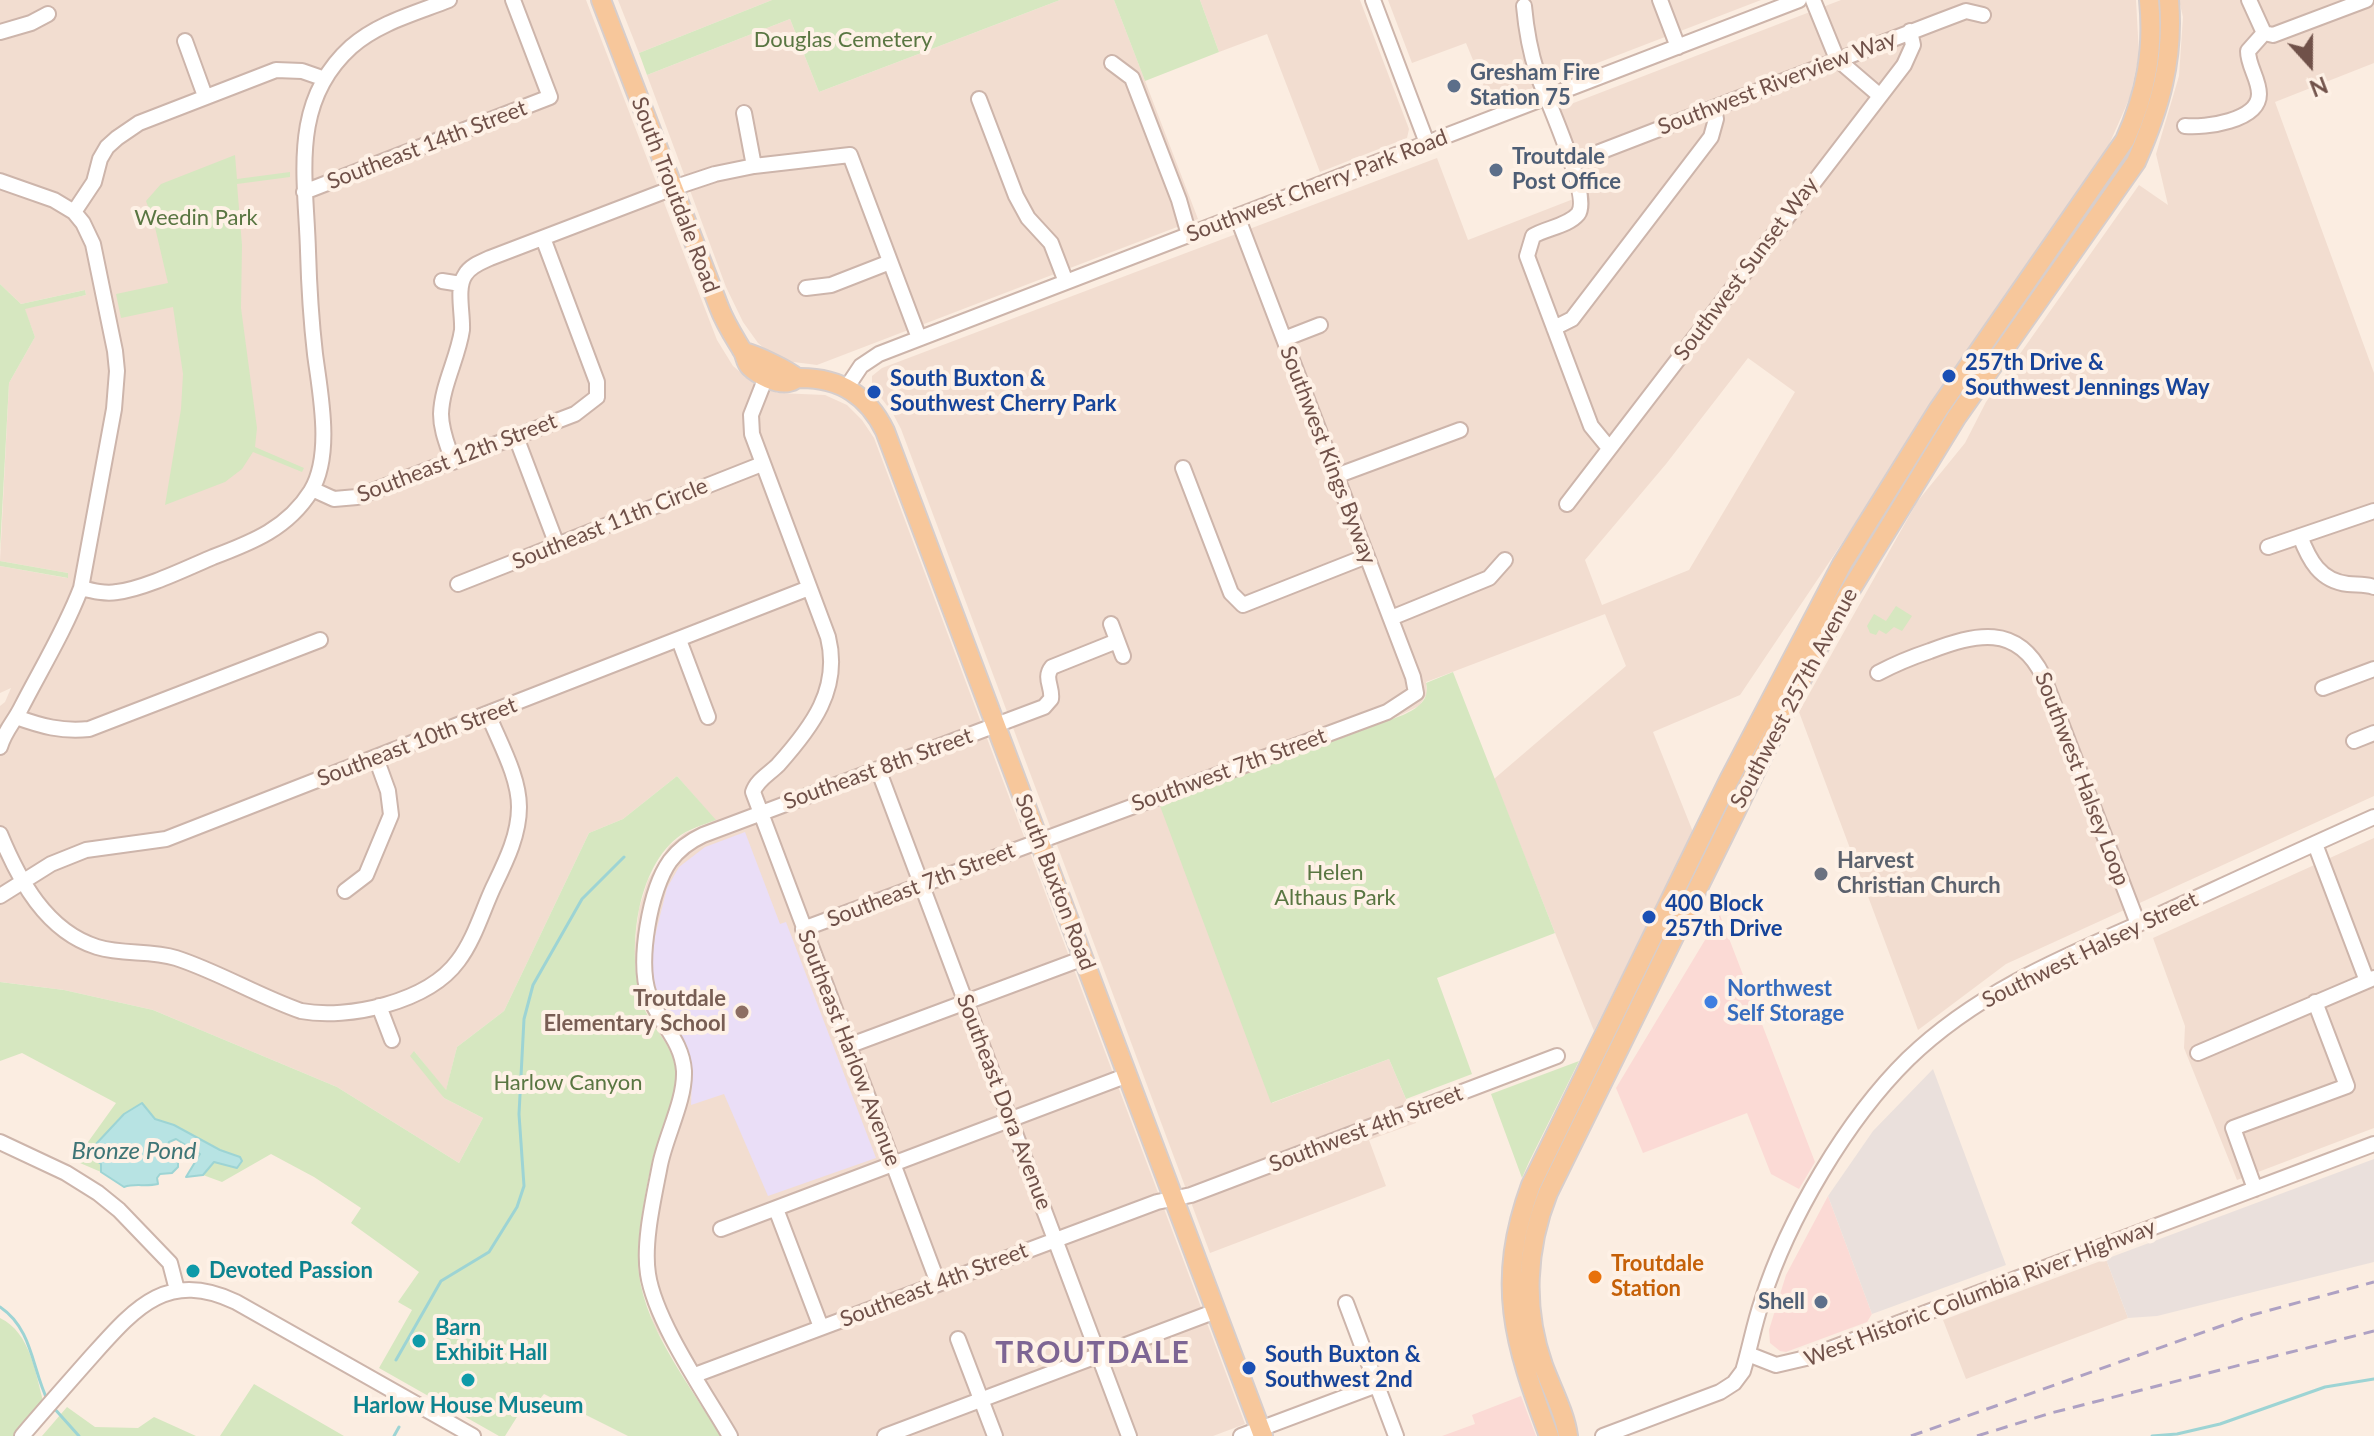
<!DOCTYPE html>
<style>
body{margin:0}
#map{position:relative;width:2374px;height:1436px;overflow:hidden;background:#fbede1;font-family:Lato,sans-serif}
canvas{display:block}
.north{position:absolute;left:2270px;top:24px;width:80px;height:80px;-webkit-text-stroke:6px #fef1e6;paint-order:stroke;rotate:159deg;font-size:22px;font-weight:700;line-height:32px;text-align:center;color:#705149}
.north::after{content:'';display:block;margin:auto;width:28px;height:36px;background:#705149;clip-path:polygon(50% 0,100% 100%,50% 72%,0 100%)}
</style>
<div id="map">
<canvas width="2374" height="1436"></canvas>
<div class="north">N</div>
</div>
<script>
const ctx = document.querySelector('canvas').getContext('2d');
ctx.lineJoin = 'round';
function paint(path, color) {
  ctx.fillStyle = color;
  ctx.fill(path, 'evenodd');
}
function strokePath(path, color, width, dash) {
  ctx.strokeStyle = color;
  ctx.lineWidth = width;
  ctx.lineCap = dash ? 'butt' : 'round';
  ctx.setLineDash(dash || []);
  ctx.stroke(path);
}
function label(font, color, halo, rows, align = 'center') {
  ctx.font = font + ' Lato,sans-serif';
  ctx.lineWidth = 8;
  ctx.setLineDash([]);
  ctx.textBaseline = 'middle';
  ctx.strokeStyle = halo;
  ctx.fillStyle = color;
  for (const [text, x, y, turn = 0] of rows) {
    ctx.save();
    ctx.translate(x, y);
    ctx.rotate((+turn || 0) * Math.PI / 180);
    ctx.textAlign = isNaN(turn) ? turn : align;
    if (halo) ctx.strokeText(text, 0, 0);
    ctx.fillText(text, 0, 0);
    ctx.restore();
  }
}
const residential = new Path2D(`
 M0,0h586l131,340 16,26 19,16 26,11 47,2 22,10 15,15 12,18 371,986 -32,12h-493l-66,-110 -16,-53 13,-107 21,-68 3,-19v-13l-30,-57 -6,-17 -5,-40 5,-43 9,-29 21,-34 16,-13 30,-13 -38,-44 -54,43 -34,14 -85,178 -47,36 -11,44 -32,-40 30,47 39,20 -24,45 -122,-76 -184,-77 -89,-20 -64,-8v-276l5,-4 6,-14 -11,5v-127l67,12 1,-5 -68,-12 9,-178 26,-46 -11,-29 62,-13 -1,-5 -64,14 -21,-20z
 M618,0h154l-133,53z
 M1060,0h54l84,219 -381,146 -39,-5 -20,-17 -15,-21 -17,-35 -79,-212 143,-56 29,73z
 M1200,0h160l49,129 -2,9 -87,34 -53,-138 -48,18z
 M1388,0h373l-270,104 -25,-61 -54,20z
 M1841,0h295l3,55 -9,42 -22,50 -368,548 -87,37 40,100 -99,199 -100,-252 132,-113 -21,-52 -179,68 1,12 -8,12 -37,18 -110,379 117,-44 27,64 -47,17 17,46 -176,67 -309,-824 -9,-17 -20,-26v-10l10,-8 555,-210 31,82 108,-42 -31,-84zM1748,358l47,34 -106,178 -87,35 -17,-45 81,-96z
 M2179,0h195v63l-99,39 99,271v423l-368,168 -88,66 -119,-318 118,-210 48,-59 21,-41 153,-217 29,20 -12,-51 23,-78 4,-59z
 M2374,838v290l-137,52 -53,-132 1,-22 -32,-88z
 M2106,1259l22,59 -162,61 -23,-59z`);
const commercial = new Path2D(`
 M1720,915l95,247 -16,27 -28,-15 -24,-61 -104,40 -27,-65z
 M1828,1196l44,118 -5,8 -81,30 -6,-1 -10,-8 -1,-13 17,-55z
 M1521,1396l15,40h-94l33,-12 -3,-9z`);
const industrial = new Path2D(`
 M1933,1069l73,196 -134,49 -44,-118 45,-65z
 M2374,1159v103l-217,54 -29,2 -22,-59z`);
const education = new Path2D(`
 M745,832l35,92 6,-2 90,236 -108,38 -44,-102 -33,11 1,-31 -4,-22 -8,-17 -20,-31 -9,-35 4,-33 12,-48 12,-21 26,-20z`);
const green = new Path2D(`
 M772,0h288l-241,92 -29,-73 -143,56 -8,-22z
 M1114,0h86l19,52 -74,29z
 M235,155l2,24 53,-7v5l-53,7 5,61 -1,63 16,120 -2,19 49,21 -2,4 -49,-20 -11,17 -17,13 -60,23 16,-96 2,-35 -10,-67 -52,11 -5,-24 52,-11 -14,-60 -8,-22 15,-17z
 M0,284l21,20 64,-14 1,5 -61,14 10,28 -26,46 -9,167z
 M0,561l68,12v5l-68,-12z
 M1896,606l16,10 -10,15 -8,-4 -8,7 -7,-4 -3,5 -6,-2 -3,-7 7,-12 12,7z
 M1453,672l102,261 -118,45 35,96 -66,25 -17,-40 -118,44 -111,-297 243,-91c15,-7 27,-15 23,-32z
 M677,776l39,44c-13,5 -28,9 -39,18 -43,34 -51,122 -33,170 10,23 30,38 32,64 2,31 -19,64 -25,94 -6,28 -16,81 -12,108 7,57 53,113 81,162h-92l-84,-42 -16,19 -6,-4 -17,27h-6l-120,-68 33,-58 -14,-8 21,-30 -68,-49 10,-15 -47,-31 -43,-23 -49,28 -19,-7 11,-13 23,6 3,-11 -20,-6 -46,-26 -19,-6 -8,-11c-8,2 -19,3 -25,8 -13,10 -22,40 -21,56l-21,-9 3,-14 33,-46 -94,-50 -22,8v-79l64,8 89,20 184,77 122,76 24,-45 -39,-20 -34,-42 4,-5 32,39 11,-43 47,-36 85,-178 34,-14z
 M1579,1061l-50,101 -7,16 -31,-84z
 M0,1318c31,15 35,55 44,86l-30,32h-14z
 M254,1384l90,52h-124z
 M67,1407l28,20 43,1 16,-11 42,19h-154z`);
const water = new Path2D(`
 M142,1103l13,16 19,6 46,25 20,7 2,4 -5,7 -23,-6 -11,13 -17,2 14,-23 -24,-15 -7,3 -3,8 12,10v7l-6,6 -12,1 -3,4 1,6c-13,3 -23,-1 -34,3l-23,-15v-8l-5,-4v-16l28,-30z`);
const stream = new Path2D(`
 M0,1307c33,22 32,63 48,94
 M396,1360l45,-79 48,-29 28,-45 7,-21 -5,-72 5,-95 9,-34 49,-86 42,-42
 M53,1407l26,29
 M394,1436l5,-9
 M2152,1436l25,-2 43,-10 105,-37 49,-8`);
const minor = new Path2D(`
 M1373,0l54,143
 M1660,0l18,47
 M1813,0l24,59 42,36
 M2249,0l15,33
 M1524,6c2,22 6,45 13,67 8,24 55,123 41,141 -10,12 -32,14 -45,22l-6,20 64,170 18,22
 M0,32l31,-9 17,-9
 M2264,33l9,2 8,-3 85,-32
 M185,41l20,55
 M1112,63l20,15 47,122 10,35
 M979,99l37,97 12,22 23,25 15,39
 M744,113l10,53
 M2185,126c20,2 74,-5 74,-32 0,-15 -11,-28 -11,-43l16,-18
 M1571,163l366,-141 29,-11 17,4
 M0,181l54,19 20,12 9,11 10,21 22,107 2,20 -3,38 -33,179c-16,42 -40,81 -60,120 -7,14 -17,24 -21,39
 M304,192l246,-95 -37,-97
 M74,212l20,-30 6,-23 7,-12 10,-9 22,-15 137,-53 26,1 23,8
 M543,238l54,144v15
 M442,281l19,3
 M806,288l25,-3 59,-23
 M1554,328l18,-9 139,-182 5,-18 -2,-10
 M1284,339l36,-14
 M766,377l-15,38 1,19 76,203c13,52 -16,90 -50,128 -9,9 -21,15 -25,27l185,491
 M847,387l14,-21 18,-12 920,-354
 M516,437l41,108
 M453,462c-5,-16 -12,-31 -12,-48 1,-29 17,-56 21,-84 1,-16 -6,-42 3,-55 5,-9 16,-13 25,-17l183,-70 42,-14 39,-8 96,-11 69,183
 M1183,468l48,125 12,12
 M1336,476l124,-46
 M312,489l22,10 23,-2 218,-83 22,-17
 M1567,504l337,-439 9,-20 -3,-14
 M2300,536c9,24 20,45 48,48 9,1 17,0 26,3
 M2268,547l106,-36
 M458,584l304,-120
 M81,588c12,3 24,6 36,4 27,-3 70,-24 96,-35 40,-15 75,-29 98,-66 22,-37 9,-98 4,-137 -4,-35 -6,-68 -7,-103 -2,-73 -19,-148 43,-204 27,-24 65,-34 98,-47
 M1243,605l124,-49
 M1391,618l98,-40 16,-18
 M1111,624l12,32
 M679,640l29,77
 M1878,673c17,-9 34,-16 52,-22 45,-17 87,-28 113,25l95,248
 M2323,688l51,-19
 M16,717c25,9 46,15 73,12l231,-89
 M2354,741l20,-8
 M878,769l251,667
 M0,834c19,46 46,97 97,113 26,8 53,3 79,11 43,14 82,38 125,53 47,9 127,-9 157,-50 16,-21 24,-49 35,-73 12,-25 26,-52 26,-81 0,-31 -20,-65 -31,-93
 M2315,844l52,137
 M345,891l21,-16 25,-60 -3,-24 -12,-33
 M0,896l51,-32 35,-14 80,-11 643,-251
 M803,929l584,-217 29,-19 -3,-16 -176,-461
 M379,1006l13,34
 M848,1046l236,-88
 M2198,1053l176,-75
 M0,1142l66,31 32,20 21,17 51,53 7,27
 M2255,1189l-22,-61 114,-42 -32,-84
 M776,1209l45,118
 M721,1229l407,-154
 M1346,1303l50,133
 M958,1339l37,97
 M1748,1354l28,11 30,-7 568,-214
 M695,1375l462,-173 34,-7 366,-139
 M22,1436c23,-27 46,-53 69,-79 44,-49 76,-88 145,-55l237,134
 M730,1436c-25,-43 -75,-115 -82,-162 -5,-32 6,-77 12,-109 6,-30 25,-64 24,-94 -2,-31 -25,-48 -35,-76 -12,-33 1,-106 21,-134 9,-12 20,-20 33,-26l341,-128 7,-8c2,-12 -8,-21 1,-32l65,-26
 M885,1436l331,-125
 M1241,1436l136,-51
 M1603,1436l117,-44 14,-9 9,-12c7,-23 11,-47 19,-70 26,-82 85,-182 146,-242 71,-69 162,-105 251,-144 72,-33 143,-66 215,-98`);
const major = new Path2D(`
 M601,0l118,307c6,16 14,28 23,43 4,6 3,12 8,17 8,8 28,18 39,15 11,-3 1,-3 12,-4 40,0 67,18 84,53l378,1005
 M744,352c12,3 44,18 53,26
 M1549,1436c-35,-93 -54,-153 -18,-251l198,-405 113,-216 96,-154 187,-270c21,-46 29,-90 24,-140
 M1568,1436c-3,-23 -17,-49 -25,-71 -20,-56 -17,-117 5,-172l240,-488 52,-98 116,-189 180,-256c24,-54 38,-103 33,-162`);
const rail = new Path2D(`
 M1911,1436l341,-121 122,-33
 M1977,1436l74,-23 323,-82`);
const markers = [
 [1454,86,8,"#5c6f8a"],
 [1496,170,8,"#5c6f8a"],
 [1949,376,8,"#1a4fb4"],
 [874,392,8,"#1a4fb4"],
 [1821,874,8,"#6b7280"],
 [1649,917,8,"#1a4fb4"],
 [1711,1002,8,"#3f7fe0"],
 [742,1012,8,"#8d6e63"],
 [193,1271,8,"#0f9aa8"],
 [1595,1277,8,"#e8710a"],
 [1821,1302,8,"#5c6f8a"],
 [419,1341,8,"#0f9aa8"],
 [1249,1368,8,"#1a4fb4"],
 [468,1380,8,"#0f9aa8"]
];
const parkNames = [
 ["Douglas Cemetery",843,40],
 ["Weedin Park",196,218],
 ["Helen",1335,873],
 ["Althaus Park",1335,898],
 ["Harlow Canyon",568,1083]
];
const serviceNames = [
 ["Gresham Fire",1470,73],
 ["Station 75",1470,98],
 ["Troutdale",1512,157],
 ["Post Office",1512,182],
 ["Shell",1805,1302,"right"]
];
const streetNames = [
 ["Southwest Riverview Way",1777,83,-21],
 ["Southeast 14th Street",427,145,-21],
 ["Southwest Cherry Park Road",1317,186,-21],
 ["South Troutdale Road",675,195,69],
 ["Southwest Sunset Way",1746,269,-53],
 ["Southwest Kings Byway",1328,455,69],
 ["Southeast 12th Street",457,458,-21],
 ["Southeast 11th Circle",610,524,-22],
 ["Southwest 257th Avenue",1794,698,-62],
 ["Southeast 10th Street",417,742,-21],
 ["Southeast 8th Street",878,769,-20],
 ["Southwest 7th Street",1229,770,-20],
 ["Southwest Halsey Loop",2082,779,69],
 ["South Buxton Road",1055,882,69],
 ["Southeast 7th Street",921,885,-21],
 ["Southwest Halsey Street",2090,950,-26],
 ["Southeast Harlow Avenue",849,1048,69],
 ["Southeast Dora Avenue",1004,1102,69],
 ["Southwest 4th Street",1366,1129,-21],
 ["Southeast 4th Street",934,1285,-21],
 ["West Historic Columbia River Highway",1980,1293,-21]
];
const transitNames = [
 ["257th Drive &",1965,363],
 ["Southwest Jennings Way",1965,388],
 ["South Buxton &",890,379],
 ["Southwest Cherry Park",890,404],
 ["400 Block",1665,904],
 ["257th Drive",1665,929],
 ["South Buxton &",1265,1355],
 ["Southwest 2nd",1265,1380]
];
const worshipNames = [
 ["Harvest",1837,861],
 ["Christian Church",1837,886]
];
const shopNames = [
 ["Northwest",1727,989],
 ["Self Storage",1727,1014]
];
const educationNames = [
 ["Troutdale",726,999],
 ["Elementary School",726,1024]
];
const foodNames = [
 ["Troutdale",1611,1264],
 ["Station",1611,1289]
];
const cultureNames = [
 ["Devoted Passion",209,1271],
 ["Barn",435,1328],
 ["Exhibit Hall",435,1353],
 ["Harlow House Museum",468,1406,"center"]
];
const waterNames = [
 ["Bronze Pond",134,1151]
];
const districtNames = [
 ["TROUTDALE",1093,1353]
];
paint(residential, '#f2ddd0');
paint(commercial, '#fbdad5');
paint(industrial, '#eae0dc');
paint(education, '#eadef7');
paint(green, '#d6e7c0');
paint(water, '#b7e3e3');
strokePath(water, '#9dd4d4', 2);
strokePath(stream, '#9dd4d4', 3);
strokePath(minor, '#cdb5ab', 18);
strokePath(major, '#d7cecc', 22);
strokePath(minor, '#fff', 14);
strokePath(major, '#f7c79b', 18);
strokePath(rail, '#aea1c3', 3, [12, 8]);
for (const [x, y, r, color] of markers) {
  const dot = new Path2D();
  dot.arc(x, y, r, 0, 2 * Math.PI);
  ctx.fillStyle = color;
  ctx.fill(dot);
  strokePath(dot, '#fef1e6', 3);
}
label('22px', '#597642', '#fef1e6', parkNames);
label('bold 22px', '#4e5e75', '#fef1e6', serviceNames, 'left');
label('22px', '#705149', '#fef1e6', streetNames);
label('bold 22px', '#164399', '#fef1e6', transitNames, 'left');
label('bold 22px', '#5b616d', '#fef1e6', worshipNames, 'left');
label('bold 22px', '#366cbe', '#fef1e6', shopNames, 'left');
label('bold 22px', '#785e54', '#fef1e6', educationNames, 'right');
label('bold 22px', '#c56008', '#fef1e6', foodNames, 'left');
label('bold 22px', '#0d838f', '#fef1e6', cultureNames, 'left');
label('italic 24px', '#3e7576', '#fef1e6', waterNames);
ctx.letterSpacing = '2px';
label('bold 30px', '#7d6594', '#fef1e6', districtNames);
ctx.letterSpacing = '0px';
</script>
